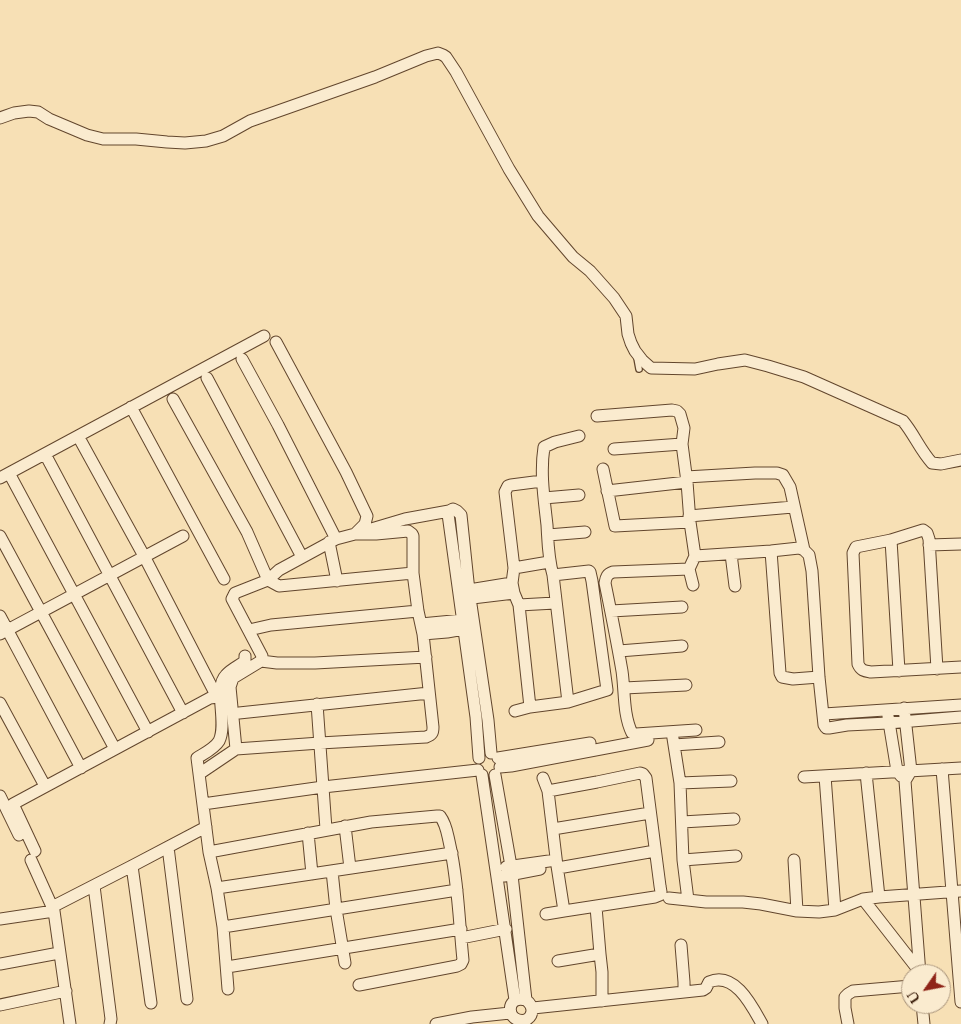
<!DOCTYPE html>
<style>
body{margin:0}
#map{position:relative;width:961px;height:1024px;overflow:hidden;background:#f7e0b5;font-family:Cardo,serif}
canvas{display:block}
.north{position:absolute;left:901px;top:964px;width:50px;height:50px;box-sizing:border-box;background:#faebcf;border:1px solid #aa957c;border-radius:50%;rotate:237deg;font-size:14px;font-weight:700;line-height:20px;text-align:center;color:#311300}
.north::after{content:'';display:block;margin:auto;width:18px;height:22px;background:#8f2418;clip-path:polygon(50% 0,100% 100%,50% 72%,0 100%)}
</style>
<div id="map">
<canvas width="961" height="1024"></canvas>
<div class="north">U</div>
</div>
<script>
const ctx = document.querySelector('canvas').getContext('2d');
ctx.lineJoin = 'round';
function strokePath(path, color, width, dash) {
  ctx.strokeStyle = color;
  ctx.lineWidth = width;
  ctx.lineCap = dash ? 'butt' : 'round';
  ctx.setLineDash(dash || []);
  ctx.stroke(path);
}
const service = new Path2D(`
 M637,358l2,11`);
const minor = new Path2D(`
 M0,118l14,-5 15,-2 9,1 11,7 38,16 16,4h33l31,3 18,1 21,-2 17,-5 27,-15 125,-44 51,-21 12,-3 5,2 3,2 10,15 53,97 29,47 35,41 17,14 24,27 12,18 2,18 3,9 4,8 7,9 9,8 44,1 23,-5 27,-4 23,6 36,11 99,44c11,13 17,29 29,42l9,1 20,-4
 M276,342l70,130 21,44 -2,8 -10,10
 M242,359l36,66 58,114
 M207,378l95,179
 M173,399l74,133 21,48 11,6 134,-13
 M131,407l93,172
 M597,416l75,-6 5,1 3,3 4,14 -2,16 5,38 3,40 5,34 -6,13 4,16
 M78,436l66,120 73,141
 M614,449l68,-5
 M45,454l138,259
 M603,469l12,57 75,-4
 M9,473l139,259
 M686,477l69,-4h22l6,2 7,12 14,63
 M0,478l264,-142
 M607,491l80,-9
 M544,498l35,-3
 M689,516l104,-9
 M368,530l37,-11 44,-8
 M548,535l37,-3
 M0,536l115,213
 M891,540l-35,7 -3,6 5,111c3,7 7,7 13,8l90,-5
 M329,542l8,39
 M929,545l32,-1
 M771,551l9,122 2,4 11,2 26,-2
 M731,554l4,32
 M695,556l76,-5 28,-3 5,2 5,5 3,16 7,106 5,48 2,3h3l18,-3 41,-2 73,-6
 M514,568l35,-6
 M689,569l-76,3c-6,2 -7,5 -8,11 6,29 12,59 17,88 3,20 1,44 10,62l4,1 60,-4
 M463,591l49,-8
 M464,599l50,-6
 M519,605l36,-2
 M611,611l71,-4
 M0,616l81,152
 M421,624l42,-4
 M249,630l22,-5 147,-14
 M0,634l183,-98
 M423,634l24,-2 17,-3
 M619,651l63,-5
 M261,661l16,2h38l111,-6
 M899,671l-8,-131 32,-10 4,3 2,6 8,130
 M624,688l62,-3
 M568,702l-15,-127c-5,-17 -5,-33 -6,-50 -3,-27 -7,-52 -3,-78l11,-5 24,-6
 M0,703l45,83
 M317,704l9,125
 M530,707l-11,-102 -5,-12 -2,-10 2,-15 -9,-76 3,-6 3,-1 31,-4
 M904,708l7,63 -6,10 15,193
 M515,711l15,-4 38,-5 39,-12 -15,-109 -2,-9 -1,-1 -36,4
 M239,713l190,-20
 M824,714l137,-9
 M888,716l9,55 4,5
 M672,732l8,51 3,77 5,40 18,2h37l18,2 36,7 22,1 16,-2 28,-11 16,-2 82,-6
 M674,745l45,-3
 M479,758l-3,-41 -28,-203 1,-3 4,-2 4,2 4,4 8,76 19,129 3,33
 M498,758l92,-15
 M500,767l11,-1 137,-26
 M942,769l19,233
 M866,773l13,124
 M199,774l37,-25 -6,-62 3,-9 28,-17 1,-5 -30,-57 3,-6 33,-13 11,-10 57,-31 19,-5h21l32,-3 4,3 1,2v37l5,38 5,23 10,93c0,6 -1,8 -7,10l-106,6 -84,6
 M482,775l33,225
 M495,775l16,91 15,134c8,6 8,15 0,20 -21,4 -21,-26 0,-20
 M825,776l10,134
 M804,777l157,-9
 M543,778l5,13 9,75 7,45 -18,3
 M680,783l51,-2
 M548,791l49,-9 43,-9 3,1 3,4 14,108 1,6 -1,3 -5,2 -91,14
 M0,796l19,39
 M203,804l120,-17 155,-17
 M682,822l52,-3
 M345,826l5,42
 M553,829l97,-16
 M308,833l4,41
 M168,847l19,152
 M35,851l-22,-47 197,-106 7,-1h3
 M209,852l162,-30 66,-6h3c6,8 7,16 9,25 9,39 10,80 14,119l-2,4 -4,2 -98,19
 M31,860l23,51 16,113
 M683,860l53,-4
 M794,860l3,51
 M132,866l19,137
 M506,867l50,-7
 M558,868l97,-17
 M332,871l4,38 9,54
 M504,876l36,-7
 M94,886l17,133 -1,5
 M217,888l235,-35
 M669,898l19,2
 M863,899l57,73
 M52,907l80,-41 74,-39
 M0,919l54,-8
 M223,927l234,-37
 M461,938l45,-9
 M681,945l3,37v10
 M600,954l2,18v29
 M558,961l42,-7 -4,-47
 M0,964l59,-11
 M227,967l234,-38
 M228,989l-5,-62 -6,-39 -8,-36 -12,-94c8,-5 18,-10 22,-17 9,-18 -6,-53 7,-66 5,-6 13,-9 19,-14v-5
 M922,1004l2,20
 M0,1005l66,-14
 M533,1008l170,-18 3,-2 3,-6c26,-11 43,24 53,42
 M436,1024l36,-7 38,-4
 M848,1024l-3,-16v-11l3,-3 5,-3 58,-5`);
strokePath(service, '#62462d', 8);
strokePath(minor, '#62462d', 13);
strokePath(service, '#faebcf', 5.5);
strokePath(minor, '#faebcf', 11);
</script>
